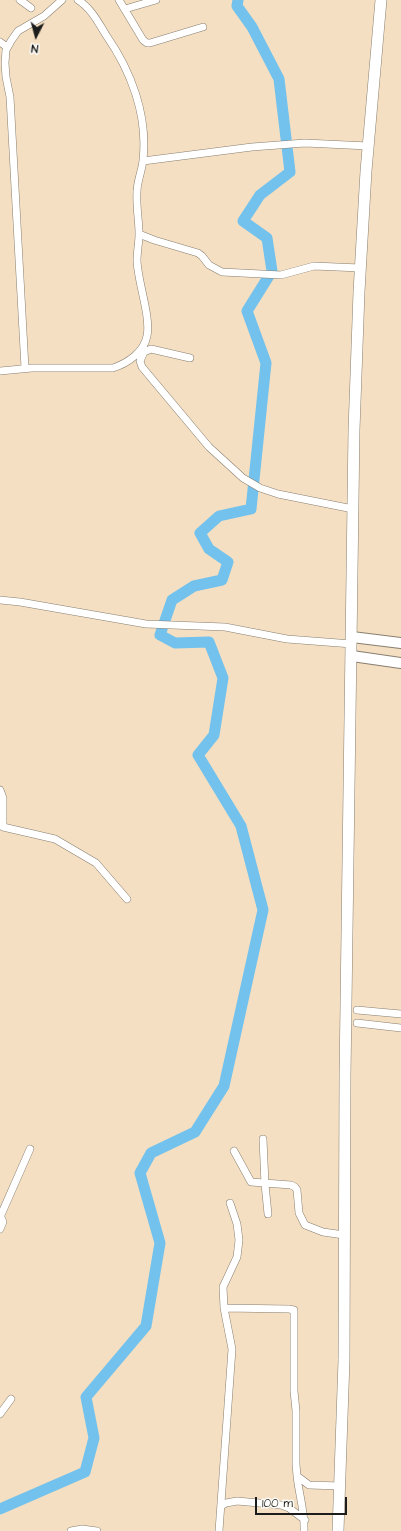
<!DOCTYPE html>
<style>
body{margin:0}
#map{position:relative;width:401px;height:1531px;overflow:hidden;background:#f4dfc2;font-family:"Architects Daughter",sans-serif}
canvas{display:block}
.north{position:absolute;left:16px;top:16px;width:40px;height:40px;-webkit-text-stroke:3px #fdfcf7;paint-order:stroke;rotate:186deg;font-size:11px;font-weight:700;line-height:16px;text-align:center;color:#1c1c1c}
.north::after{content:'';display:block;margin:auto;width:14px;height:18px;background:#1c1c1c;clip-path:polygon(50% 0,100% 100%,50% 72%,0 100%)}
.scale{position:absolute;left:255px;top:1497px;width:92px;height:18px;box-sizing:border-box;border:2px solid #1c1c1c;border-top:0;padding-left:5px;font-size:12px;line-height:14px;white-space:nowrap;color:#1c1c1c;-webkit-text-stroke:3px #fdfcf7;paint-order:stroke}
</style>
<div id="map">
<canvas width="401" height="1531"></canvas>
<div class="north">N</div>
<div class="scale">100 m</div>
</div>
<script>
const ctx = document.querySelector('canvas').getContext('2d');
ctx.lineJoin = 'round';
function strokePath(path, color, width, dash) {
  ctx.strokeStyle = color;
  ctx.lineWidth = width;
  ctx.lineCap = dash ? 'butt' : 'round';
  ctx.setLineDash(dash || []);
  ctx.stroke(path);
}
const river = new Path2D(`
 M0,1509l85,-37 9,-34 -8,-41 60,-71 14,-83 -20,-70 11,-20 44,-21 29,-46 39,-176 -22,-84 -43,-71 16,-20 9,-57 -14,-36 -34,1 -15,-8 12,-35 22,-14 28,-6 6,-18 -19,-13 -9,-16 19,-17 32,-7 15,-146 -19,-52 25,-40 -5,-33 -24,-17 17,-26 30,-23 -11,-93 -27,-52 -15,-21 1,-6`);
const street = new Path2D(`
 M20,0l11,8
 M119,0l24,40 4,3h3l53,-16
 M125,9l31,-9
 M0,42l7,5
 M143,161l109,-14 53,-4 63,3
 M139,234l15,6 44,13 4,3 7,9 13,7 59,3 33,-9 46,2
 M190,358l-39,-9 -7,3 -4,9 2,6 67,80 34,31 17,10 18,6 75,15
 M25,368l-15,-271 -4,-20 -1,-14 1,-13 5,-9 7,-10 26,-15 18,-16
 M0,371l32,-3h81c15,-5 31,-16 34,-32 4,-19 -9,-53 -10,-75 0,-9 2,-18 2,-27 0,-14 -3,-28 -2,-42 0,-11 5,-21 6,-32 5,-45 -12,-89 -37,-125 -8,-13 -15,-27 -28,-35
 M0,600l20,2 126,22 79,3 62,12 65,5
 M0,790l3,8v29l52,12 41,24 31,36
 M357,1010l44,4
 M357,1023l44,5
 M263,1139l2,45 3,30
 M234,1151l17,31 40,3 4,2 2,3 2,23 6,12 18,7 21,3
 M0,1215l3,7 -3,7
 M1,1215l29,-66
 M224,1308l65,1 5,1v81l2,20v53l1,12 12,9 31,1
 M0,1414l11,-15
 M297,1476c2,19 8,36 7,55
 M221,1506l5,-3 11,-2 44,4 8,3 16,12
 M71,1531l11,-2 15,2
 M219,1531l13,-182 -8,-41 -1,-21 14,-30 2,-17 -2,-16 -7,-21`);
const secondary = new Path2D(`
 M352,637l49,6
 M352,656l49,7`);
const primary = new Path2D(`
 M338,1531l6,-171 1,-284 9,-646 5,-138 7,-121 15,-171`);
strokePath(river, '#72c2ed', 11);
strokePath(street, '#887e6f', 8);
strokePath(secondary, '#887e6f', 12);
strokePath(primary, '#887e6f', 12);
strokePath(street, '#fff', 7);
strokePath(secondary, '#fff', 10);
strokePath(primary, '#fff', 11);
</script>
